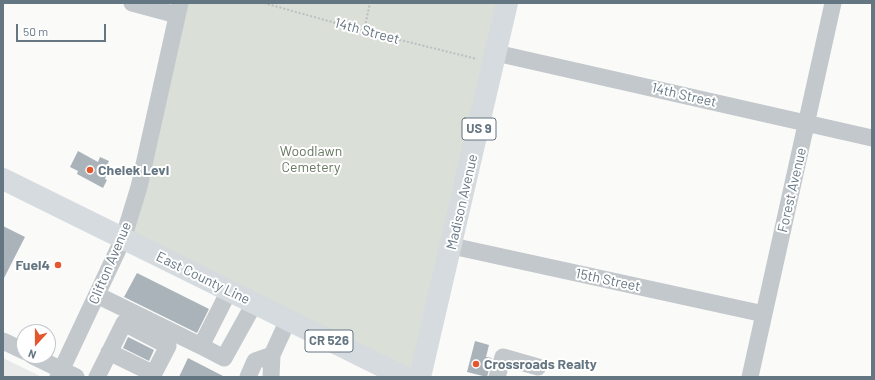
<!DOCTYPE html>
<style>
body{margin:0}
#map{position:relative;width:875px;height:380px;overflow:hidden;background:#fafaf8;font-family:Barlow,sans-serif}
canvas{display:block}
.frame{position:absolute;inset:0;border:4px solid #657683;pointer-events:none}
.north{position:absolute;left:16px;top:324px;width:40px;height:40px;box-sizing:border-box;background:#fff;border:1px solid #c1c8cd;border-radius:50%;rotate:201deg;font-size:11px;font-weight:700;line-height:16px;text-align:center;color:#657683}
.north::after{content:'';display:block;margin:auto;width:14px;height:18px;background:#e4572e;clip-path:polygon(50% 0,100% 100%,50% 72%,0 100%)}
.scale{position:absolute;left:16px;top:24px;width:90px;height:18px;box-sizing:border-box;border:2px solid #657683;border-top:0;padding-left:5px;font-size:12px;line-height:14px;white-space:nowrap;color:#657683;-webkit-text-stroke:3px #fff;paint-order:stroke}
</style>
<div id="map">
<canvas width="875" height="380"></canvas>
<div class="frame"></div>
<div class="north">N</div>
<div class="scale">50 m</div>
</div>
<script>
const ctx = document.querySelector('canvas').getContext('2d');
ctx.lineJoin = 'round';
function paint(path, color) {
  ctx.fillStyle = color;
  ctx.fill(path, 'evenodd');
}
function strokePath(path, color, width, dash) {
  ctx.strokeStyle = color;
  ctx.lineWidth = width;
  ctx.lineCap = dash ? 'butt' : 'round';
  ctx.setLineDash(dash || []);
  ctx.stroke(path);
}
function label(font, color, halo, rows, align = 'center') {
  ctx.font = font + ' Barlow,sans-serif';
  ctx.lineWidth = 4;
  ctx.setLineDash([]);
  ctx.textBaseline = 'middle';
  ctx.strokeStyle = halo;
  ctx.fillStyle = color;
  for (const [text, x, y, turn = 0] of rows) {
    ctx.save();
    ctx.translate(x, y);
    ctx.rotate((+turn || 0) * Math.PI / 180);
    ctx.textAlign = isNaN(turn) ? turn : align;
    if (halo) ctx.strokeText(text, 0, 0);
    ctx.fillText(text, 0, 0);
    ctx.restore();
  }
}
const built = new Path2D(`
 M3,358l39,19h-39z`);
const green = new Path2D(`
 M180,3h327l-87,374 -297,-138z`);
const building = new Path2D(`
 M78,151l20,11 2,-5 9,4 -4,8 1,1 -2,3 3,1 -2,5 2,1 -4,8 -26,-14 1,-3 -8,-4z
 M3,226l22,11 -22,43z
 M137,273l72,36 -12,24 -73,-36z
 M128,337l26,13 -5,11 -26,-13z
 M475,341l14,4 -3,12 6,1 -5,19 -20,-5z
 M188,358l37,19h-46z`);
const path = new Path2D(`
 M264,3l100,28 113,28
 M364,31l6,-28`);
const minor = new Path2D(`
 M132,3l45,12
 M496,53l376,85
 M452,246l312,68
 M229,291l-28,55 23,12 30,-54
 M97,295l104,51
 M3,341l21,10
 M109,352l45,22
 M33,356l43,21
 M58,377l65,-138 16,-52 41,-184
 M97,377l27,-54 44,23 -16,31
 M248,377l7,-16 17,-6
 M271,377l1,-22 16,-35
 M497,377l6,-20 35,10
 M750,377l83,-374`);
const major = new Path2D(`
 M3,179l401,198`);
const highway = new Path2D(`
 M420,377l87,-374`);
const markers = [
 [90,170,4,"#e4572e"],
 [58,265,4,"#e4572e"],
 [476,364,4,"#e4572e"]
];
const shields = [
 [479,129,34],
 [329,341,48]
];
const shieldNames = [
 ["US 9",479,129],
 ["CR 526",329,341]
];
const streetNames = [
 ["14th Street",367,31,15],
 ["14th Street",684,95,13],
 ["Forest Avenue",792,190,-77],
 ["Madison Avenue",462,202,-77],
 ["Clifton Avenue",110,263,-67],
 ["East County Line",203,278,26],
 ["15th Street",608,280,12]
];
const parkNames = [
 ["Woodlawn",311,151],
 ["Cemetery",311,167]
];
const poiNames = [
 ["Chelek Levi",98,170],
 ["Fuel4",50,265,"right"],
 ["Crossroads Realty",484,364]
];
paint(built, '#e8e9e9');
paint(green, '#dadfd7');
paint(building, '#aab3b9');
strokePath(path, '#bbbfc2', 2, [2, 2]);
strokePath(minor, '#c3c8cc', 17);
strokePath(major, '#d6dbdf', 22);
strokePath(highway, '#d6dbdf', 22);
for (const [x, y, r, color] of markers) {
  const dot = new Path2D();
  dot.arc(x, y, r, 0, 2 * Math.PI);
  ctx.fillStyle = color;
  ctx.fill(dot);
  strokePath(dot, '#fff', 1.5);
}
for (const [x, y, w] of shields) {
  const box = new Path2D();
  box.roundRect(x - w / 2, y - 11, w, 22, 3);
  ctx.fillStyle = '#fff';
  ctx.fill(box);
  strokePath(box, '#657683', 1);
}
label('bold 13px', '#657683', null, shieldNames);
label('14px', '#657683', '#fff', streetNames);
label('14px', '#687a64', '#fff', parkNames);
label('bold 14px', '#657683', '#fff', poiNames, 'left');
</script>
